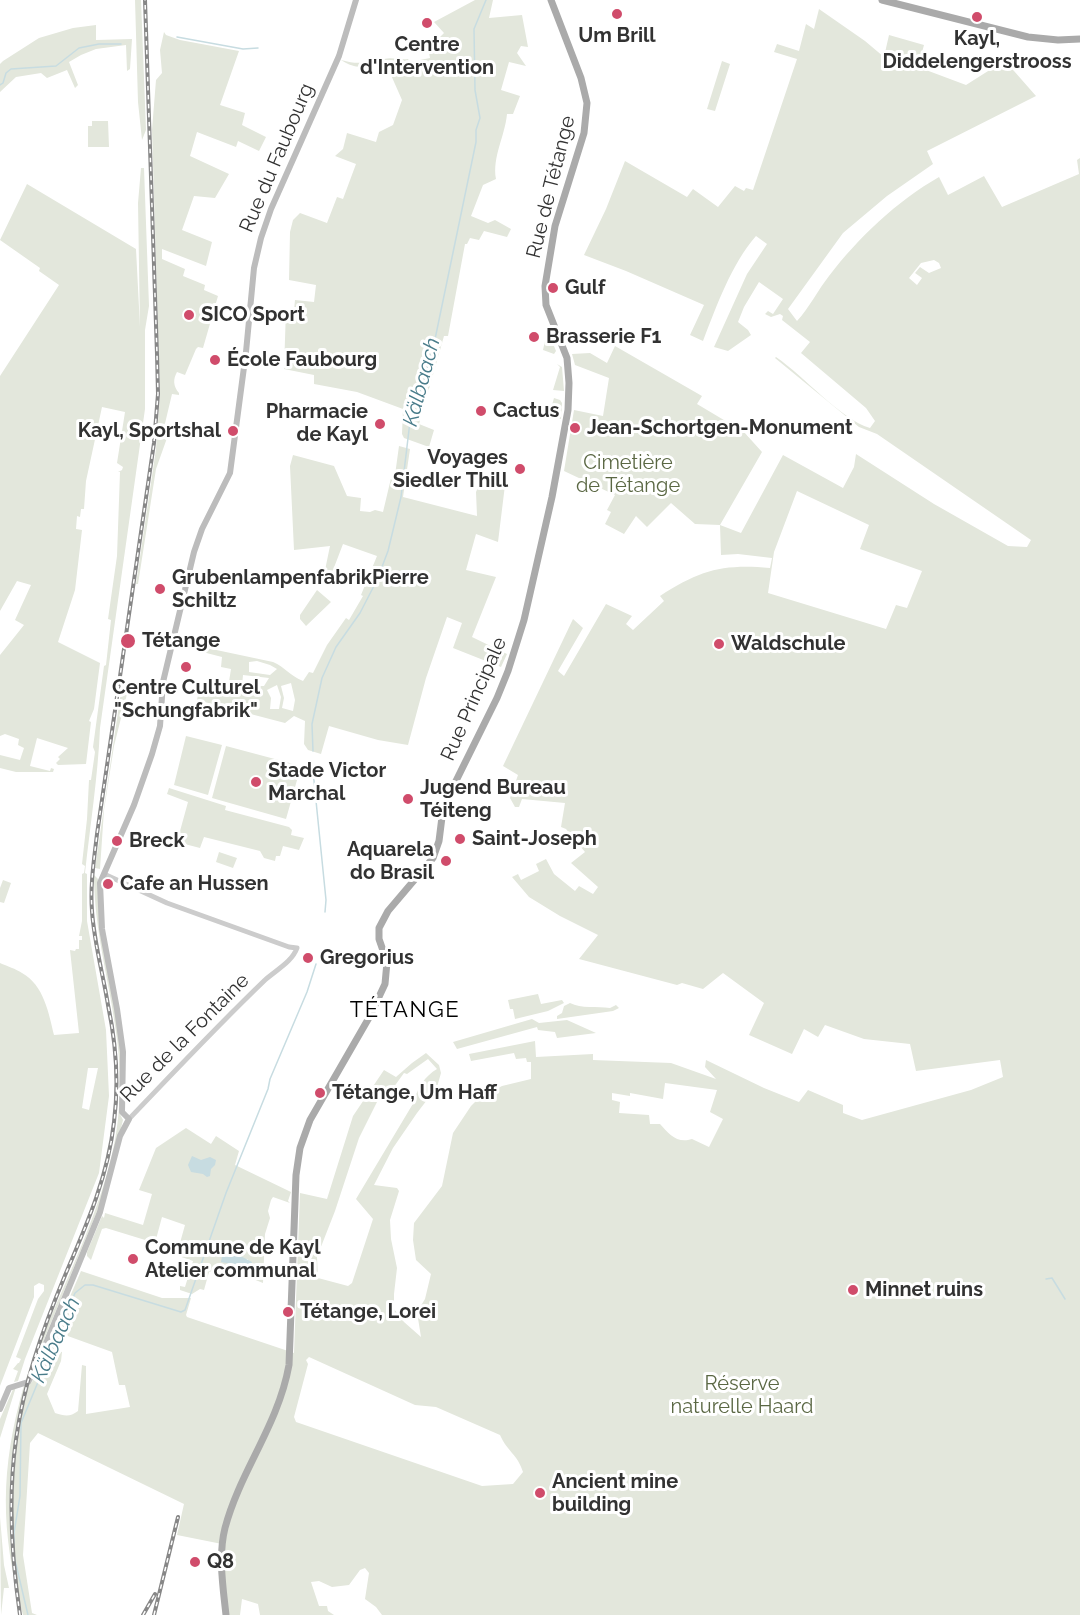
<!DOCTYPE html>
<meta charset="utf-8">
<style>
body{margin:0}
canvas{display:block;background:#fff}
</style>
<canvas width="1080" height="1615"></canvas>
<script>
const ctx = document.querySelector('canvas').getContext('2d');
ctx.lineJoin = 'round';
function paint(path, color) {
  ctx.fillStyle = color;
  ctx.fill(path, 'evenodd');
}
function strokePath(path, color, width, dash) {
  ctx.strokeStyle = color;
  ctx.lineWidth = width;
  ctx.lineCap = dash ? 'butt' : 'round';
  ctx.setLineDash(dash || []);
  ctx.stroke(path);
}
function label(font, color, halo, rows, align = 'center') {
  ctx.font = font + ' Raleway,sans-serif';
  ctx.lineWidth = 6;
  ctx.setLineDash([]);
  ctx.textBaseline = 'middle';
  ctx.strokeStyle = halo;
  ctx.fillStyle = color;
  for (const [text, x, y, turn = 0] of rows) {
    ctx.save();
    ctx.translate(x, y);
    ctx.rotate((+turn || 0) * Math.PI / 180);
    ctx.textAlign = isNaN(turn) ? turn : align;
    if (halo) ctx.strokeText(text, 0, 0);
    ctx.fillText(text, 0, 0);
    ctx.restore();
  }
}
const green = new Path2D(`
 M135,0h6l5,130 -4,10 -4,-38z
 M475,0h18l-4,18 33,-3 6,32 -7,-1 -4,7 9,13 -17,-4 -8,28 19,6 -7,18h-6c-2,22 -15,43 -11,65l-13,6 -12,31 17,7 7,-3 16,9 -4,8 -23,-6 -5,9 -9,-2 -3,6h-2l-17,92h-4l-25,88 15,6 -5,17 -25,-9 -2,-4 1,-25 -46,-17 -43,-8v-9l-30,-6 2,-60 8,1 1,-10 19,2 2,-17 -27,-5 1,-48 3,-12 7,-7 27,10 10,-26 6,2 13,-35 -21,-8 8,-7 4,-16 29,9 3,-10 14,-7 9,-25 -15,-34c-18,-5 -25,8 -46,-6 21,6 24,1 43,-1 8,-2 16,1 24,0l2,3 20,-4 -1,-5 6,-4v-7l9,-9 -10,-11z
 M819,9l46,32 19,16 5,-22 35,10 -6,22 48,18 30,-19 3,2 8,-5 29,33 -109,55 6,13 -46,32 -44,37 -55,76 9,12c12,-13 21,-31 32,-45 29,-38 68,-75 110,-99l9,18 36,-19 18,31 77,-33 -2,-14 3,-2v1457h-698l-6,-8 -11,-8 4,-26 -4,-5 -5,2 -11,15 -17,2 -13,-6 -8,1 8,24h8l1,5 6,4h-74l-2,-11 -16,-5 -2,16h-14l-4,-71 -45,-9 7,-31 -146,-71 -8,10 -7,112 9,58 5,2h-14c-23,-85 -23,-145 1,-230l8,-3 21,-46 8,3 2,3h-5l-1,9 5,1 -1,9 -14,33 8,19c10,3 15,4 23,-2l4,-46 4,1v48l44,-7 -5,-22h-6l-7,-33 -47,-17 -9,-6 25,-58 81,27h29l-5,17 1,2 107,36 6,-160 27,6 26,-83 31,-46 12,7 16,-14 14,-10 13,12 2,8 -4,14 -20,26 -24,35 -19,37 23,3 2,3 -9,29 1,19 6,29 -3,26v15l10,13 17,15 -4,-25 8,-13 6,-25 -15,-14 -3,-20 1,-17 28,-37 11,-53 18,-27 8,-8 23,-12 29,-7v-17h-4l-1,-4 -10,1 -2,-6 -43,8 -2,-7 66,-13 1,16 57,-3v6l78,3 45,16 -11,-12 1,-7 58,28 35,14 9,-12 35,15v8l19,7 109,-30 32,-13 -3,-17 -84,11 -6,-27 -46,-5 -39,-14 -7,12 -14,-8 -12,25 -43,-19 15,-32 -41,-30 -20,16 -21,-6 -5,2 -98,-26 19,-24 -38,-19 -31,-19 -17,-20 6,-3 3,6 18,-9 -3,-7 10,-5 8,15 21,17 4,-5 14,8 5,-7 -27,-24 14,-11 -19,-23 -5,-2 4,-24 -43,-4 -3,8h-4l-5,-9 8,-23 -15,-9 70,-147 10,9 -25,43 6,5 42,-72 26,12 -6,8 7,6 31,-29 -4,-5c41,-26 62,-32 110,-28l2,-10 -34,-4 -17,1 -1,-30 -25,-1 -24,-21 -24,24 -11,-11 -12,18 -19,-10 6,-12 -4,-2 8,-15 -51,-24 10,-61 29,6 6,-38 -34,-13 -3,-11 18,-1 17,10 8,-17 87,50 -5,8 47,28 18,20 -42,73 21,8 42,-78 60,33 11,-21 2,-13 78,50 74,42 19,1 4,-7 -154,-106 -18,-7 -84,-69 1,-1c28,19 64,62 94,71l5,-7 -9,-13 -65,-55 9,-11 -28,-22 1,-4 -3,-2 -9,3 -6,-3 3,-3 5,3 10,-15 -24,-17 -15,25 -6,15 10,8 3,5 -23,16 -14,-4 33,-73 20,-30 -11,-8c-25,29 -39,69 -53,105l-13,-6 14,-30 -78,-34 -42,-16 22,-46 19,-48 62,36 6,-8 25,18 17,-21 9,5 2,-3 7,2 44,-131 -23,-7 3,-8 22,7 7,-27 8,5zM934,260l5,3 2,5 -12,5 -9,-6 -5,6 7,5 -5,7 -8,-7 12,-15zM797,491l72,34 -9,24 62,22 -15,37 -11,-3 -10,24 -118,-36 6,-41zM428,1059l9,10c-12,7 -20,19 -23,33l-58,97 17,20 -21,64 -4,3 -30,-8 -1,-21 18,-46 24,-73 19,-38 5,2 21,-29 3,1zM665,1083l52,7 -7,22 13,7 -14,28 -17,-8c-15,5 -23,-5 -32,-15h-10l-1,-9 -30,-2 1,-11 -8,-2v-7l18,3v-3l33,6zM309,1357l106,48 21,2 64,28c7,16 18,20 23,37l-10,12 -31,2 -186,-64 -2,-5 14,-53 -2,-4z
 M96,25v15l36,-1 -2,30 -3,2 -1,-26 -30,4 -15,6 -12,7 9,23 -3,3 -8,-18 -20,8 -6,-5 -25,4 -16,15v-28l3,-3 36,-23 34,-10z
 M164,32l2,3 14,5 59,11 -19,54 25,8 -3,12 24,12 -7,14 -21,-10 -2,6 -39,-15 -7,24 39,18 -14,24 -21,-2 -12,34 30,12 -6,24 -44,-17v10l23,10 -2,7 22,9 -1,5 14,6 -15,52 -5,-1 -2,2 -11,26 -8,-3c-4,7 -4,14 2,21v2l-7,-1 -10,42 5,2 -11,31 -18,115h-2l20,-135 4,-54 -8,-265 4,-50 6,-7 -2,-23z
 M722,61l8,3 -15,47 -8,-2z
 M92,121h16l1,26h-21v-21h4z
 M141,168h3l5,138 -4,24v79l-45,319c-2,48 -10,99 -15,145l2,1v47l19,109 3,66 -10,77 -74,186 -7,22 -4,1 4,-11 -5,-2 5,-6h1l2,-4 -5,-2 22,-58 6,-8v-6l-5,-2 -5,3v11l-34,89v-423c7,3 16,6 22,10 22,12 27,41 32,62l25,-2 -9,-83 5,1 1,-2h3v-9h3v-4h-3l3,-15v-47l2,-1 1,-7 -3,-2 5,-45 2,-39h2l4,-28 -2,-5 11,-81 2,-1 5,-45 -3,-1 9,-63 3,-84h-2l4,-2 1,-3 -6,-4 8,-51 -23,-5 -16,74 -2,28h-3l-1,8 -3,-1 -1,13 6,1 -7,60 -17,52 42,21 -6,46 -5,12 2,1 -5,42 -28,1 -2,-2 4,-4 -2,-2 10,-9 -31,-10 -7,28 20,5 1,-3 3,1 -1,3h-37l-16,-4v-13l20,5 4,-12 -6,-3 1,-6 -14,-5 -5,2v-81l24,-30 -9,-5 16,-35 -14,-4 -17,30v-235l59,-91 -20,-14 1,-3 -40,-28 27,-56 109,65 4,78 -2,-124zM88,1068h10l-9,42 -7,-2z
 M548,331l8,20 -2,3 -11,-4 4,-18z
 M557,364l5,3 2,24 -11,-1 7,-23z
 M554,398l6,2 2,3 -1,16 -12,-4z
 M399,446l11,3 -7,48 74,19 -1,-24 6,-14 23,7 -7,57 -22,-8 -10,36 30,7 -24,60 35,17 -6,13 -48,-19 9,-25 -15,-6 -21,61 -18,67 -30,-5 -49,-14 -8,28 -13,-4 -4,-6 1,-23 -11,-5 -9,7 -88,-23 2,-11 28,5 4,-25 -10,-2 1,-10 -35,-9 1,-4 85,18c12,5 16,13 30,19l6,-9 4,1 14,-28 19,-27 3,2 14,-24 -2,-1 16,-39 -34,-12 -13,34 -6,-3 6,-29 -36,4 -4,-84 3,-11 41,11 13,30 14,2 -1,13 10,1 5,-2 8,2 9,-38 3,1zM257,661l13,4 7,4 -7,6 -21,-3v-10zM243,675l26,3 -5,8h-22zM291,683l4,17 -2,11 -11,-3 2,-10 -3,-12zM277,685l4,12 -2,12h-9l1,-11 -4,-8z
 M317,590l14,12 -25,24 -6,-7v-4z
 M122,685l6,2v3l-14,56 -10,64 -4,59 -5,-1z
 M186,736l36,9 -14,50 -34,-10z
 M226,746l75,20 -15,53 -74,-21z
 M169,788l57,18 -1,4 64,17 3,3 -1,5 13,3 -5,12 -16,-4 -3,10h-4l-1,5 -11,-3 -4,-7 -56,-14 -4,11 -23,-6 11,-40 -21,-8z
 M219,852l18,6 -4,10 -17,-6z
 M94,875l4,4 1,37 17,94 6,47 -2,57 3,6 -18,72 -76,184 -3,3c30,-85 89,-184 93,-274 1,-24 1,-49 -3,-73 -7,-52 -22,-103 -22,-157z
 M3,880l8,3 -7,20 -4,-1v-14z
 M538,994l3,10 21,-4 2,3 -16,8 -33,8 -2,-10h-3l-2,-9z
 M570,1003c11,6 27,3 40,5l6,-3 3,3 -6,3 -56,8v-3l5,-3 2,-7z
 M532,1019l7,4 28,-3 29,13 -39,5 -2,-6 -17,-2 -1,-3 -80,22 -4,-7z
 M186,1128l25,16 5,-8 23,15 -4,14 56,27 -3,9 2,2 -17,-6 -2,3 -3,11 2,7 -5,16 -2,49 -40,-16 -14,5 -5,18 -4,-1 -8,5 -12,-4v-4l5,1 8,-26 -20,-7 2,-5 3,1 7,-25 -23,-8 -7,26 -49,-15 -4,1 -11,31 -4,-4v-4l15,-36 2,2 1,-5 38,12 9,-31 -13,-4 17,-42zM229,1250l14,9h5l-5,9 -2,-2 -13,-2 -2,-13z
 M14,1387h2l-16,51v-19z
 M0,1517l4,48 5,23h-5l-3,27z`);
const water = new Path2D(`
 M192,1156l9,4 9,-3 6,3 -1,5 -4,4 -1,7 -3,1 -4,-3 -12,-2 -3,-7z
 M229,1250l23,12 -2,7 -3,1 -6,-4 -20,-4 1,-6z`);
const stream = new Path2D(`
 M177,37l66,12 15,-1
 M0,85l3,-2 3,-10 5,-4 45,-3 23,-18 20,-4h22
 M313,751l-1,-27 10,-46 14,-31 24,-34 17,-33 11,-29 13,-54 10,-84 9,-20 14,-49 42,-202v-12l4,-12 -5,-28 -1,-61 12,-29
 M312,761l14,139 -1,12
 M1046,1279l6,-1 13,21
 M28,1615l-14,-59v-23l6,-37 1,-73 54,-130 10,-8h8l88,27 4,-2 41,-117 42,-104 2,-10 37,-87 9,-28`);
const tertiary = new Path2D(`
 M104,874l63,29 122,44 8,1c-5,14 -21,22 -32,32 -47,45 -91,92 -136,139`);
const secondary = new Path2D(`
 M0,1409l9,-21 19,-6 7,-12 65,-158 20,-76 9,-17 -7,-7 1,-60 -6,-43 -15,-80 -2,-46 34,-78 18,-51 8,-28 3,-44 31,-130 8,-23 28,-56 16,-121 8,-84 7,-30 10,-29 68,-153 17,-56`);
const primary = new Path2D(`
 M882,0l146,37 30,3 22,-1
 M226,1615c-3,-28 -8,-59 -1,-87 15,-57 53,-102 64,-163l7,-190 4,-27 10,-28 60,-104 15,-32 2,-22 -8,-23v-11l9,-17 45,-53 6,-17 3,-24 9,-26 46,-93 11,-27 16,-51 28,-123 16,-87 1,-27 -2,-25 -21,-53 -1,-19 10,-60 29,-93 3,-30 -6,-25 -30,-78`);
const rail = new Path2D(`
 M20,1615c-20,-136 -6,-218 46,-342 21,-49 42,-97 48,-151 5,-39 2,-79 -6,-117 -5,-31 -14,-63 -16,-94 -2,-26 2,-51 5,-77l57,-391 4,-49 -1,-40 -12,-354
 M143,1615l12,-21
 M154,1615l24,-98`);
const markers = [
 [617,14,6,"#d04c6b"],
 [977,17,6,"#d04c6b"],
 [427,23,6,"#d04c6b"],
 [553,288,6,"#d04c6b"],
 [189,315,6,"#d04c6b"],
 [534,337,6,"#d04c6b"],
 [215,360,6,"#d04c6b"],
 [481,411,6,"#d04c6b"],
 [380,424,6,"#d04c6b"],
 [575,428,6,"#d04c6b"],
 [233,431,6,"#d04c6b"],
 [520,469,6,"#d04c6b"],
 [160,589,6,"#d04c6b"],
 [128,641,8,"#d04c6b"],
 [719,644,6,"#d04c6b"],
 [186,667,6,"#d04c6b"],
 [256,782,6,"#d04c6b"],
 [408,799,6,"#d04c6b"],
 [460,839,6,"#d04c6b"],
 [117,841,6,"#d04c6b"],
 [446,861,6,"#d04c6b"],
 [108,884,6,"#d04c6b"],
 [308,958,6,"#d04c6b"],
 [320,1093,6,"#d04c6b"],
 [133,1259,6,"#d04c6b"],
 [853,1290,6,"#d04c6b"],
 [288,1312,6,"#d04c6b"],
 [540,1493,6,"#d04c6b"],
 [195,1562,6,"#d04c6b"]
];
const poiNames = [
 ["Um Brill",617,36,"center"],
 ["Kayl,",977,39,"center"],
 ["Diddelengerstrooss",977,62,"center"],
 ["Centre",427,45,"center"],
 ["d'Intervention",427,68,"center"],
 ["Gulf",565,288],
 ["SICO Sport",201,315],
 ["Brasserie F1",546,337],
 ["École Faubourg",227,360],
 ["Cactus",493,411],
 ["Pharmacie",368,412,"right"],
 ["de Kayl",368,435,"right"],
 ["Jean-Schortgen-Monument",587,428],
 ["Kayl, Sportshal",221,431,"right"],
 ["Voyages",508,458,"right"],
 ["Siedler Thill",508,481,"right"],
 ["GrubenlampenfabrikPierre",172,578],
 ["Schiltz",172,601],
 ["Tétange",142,641],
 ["Waldschule",731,644],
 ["Centre Culturel",186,688,"center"],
 ["\"Schungfabrik\"",186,711,"center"],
 ["Stade Victor",268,771],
 ["Marchal",268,794],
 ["Jugend Bureau",420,788],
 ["Téiteng",420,811],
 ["Saint-Joseph",472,839],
 ["Breck",129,841],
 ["Aquarela",434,850,"right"],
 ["do Brasil",434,873,"right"],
 ["Cafe an Hussen",120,884],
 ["Gregorius",320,958],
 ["Tétange, Um Haff",332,1093],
 ["Commune de Kayl",145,1248],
 ["Atelier communal",145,1271],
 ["Minnet ruins",865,1290],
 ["Tétange, Lorei",300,1312],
 ["Ancient mine",552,1482],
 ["building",552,1505],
 ["Q8",207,1562]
];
const streetNames = [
 ["Rue du Faubourg",277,158,-67],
 ["Rue de Tétange",551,187,-76],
 ["Rue Principale",474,699,-66],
 ["Rue de la Fontaine",185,1038,-45]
];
const parkNames = [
 ["Cimetière",628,463],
 ["de Tétange",628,486],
 ["Réserve",742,1384],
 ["naturelle Haard",742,1407]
];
const waterNames = [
 ["Kälbaach",422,382,-75],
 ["Kälbaach",56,1340,-66]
];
const quarterNames = [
 ["TÉTANGE",405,1010]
];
paint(green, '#e3e7dc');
paint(water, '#c7dce1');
strokePath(stream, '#c7dce1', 1.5);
strokePath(tertiary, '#ccc', 5);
strokePath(secondary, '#bcbcbc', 6);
strokePath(primary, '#aaa', 7);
strokePath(rail, '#878787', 4);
strokePath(rail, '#fff', 1.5, [4.5]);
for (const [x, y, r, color] of markers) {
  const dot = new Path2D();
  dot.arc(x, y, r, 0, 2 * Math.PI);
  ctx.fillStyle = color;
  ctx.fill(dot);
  strokePath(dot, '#fff', 2);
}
label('bold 20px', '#323232', '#fff', poiNames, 'left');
label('20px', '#323232', '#fff', streetNames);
label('20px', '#5b6844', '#fff', parkNames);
label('italic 21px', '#497c8a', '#fff', waterNames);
ctx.letterSpacing = '1.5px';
label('22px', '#000', '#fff', quarterNames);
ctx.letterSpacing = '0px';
</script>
